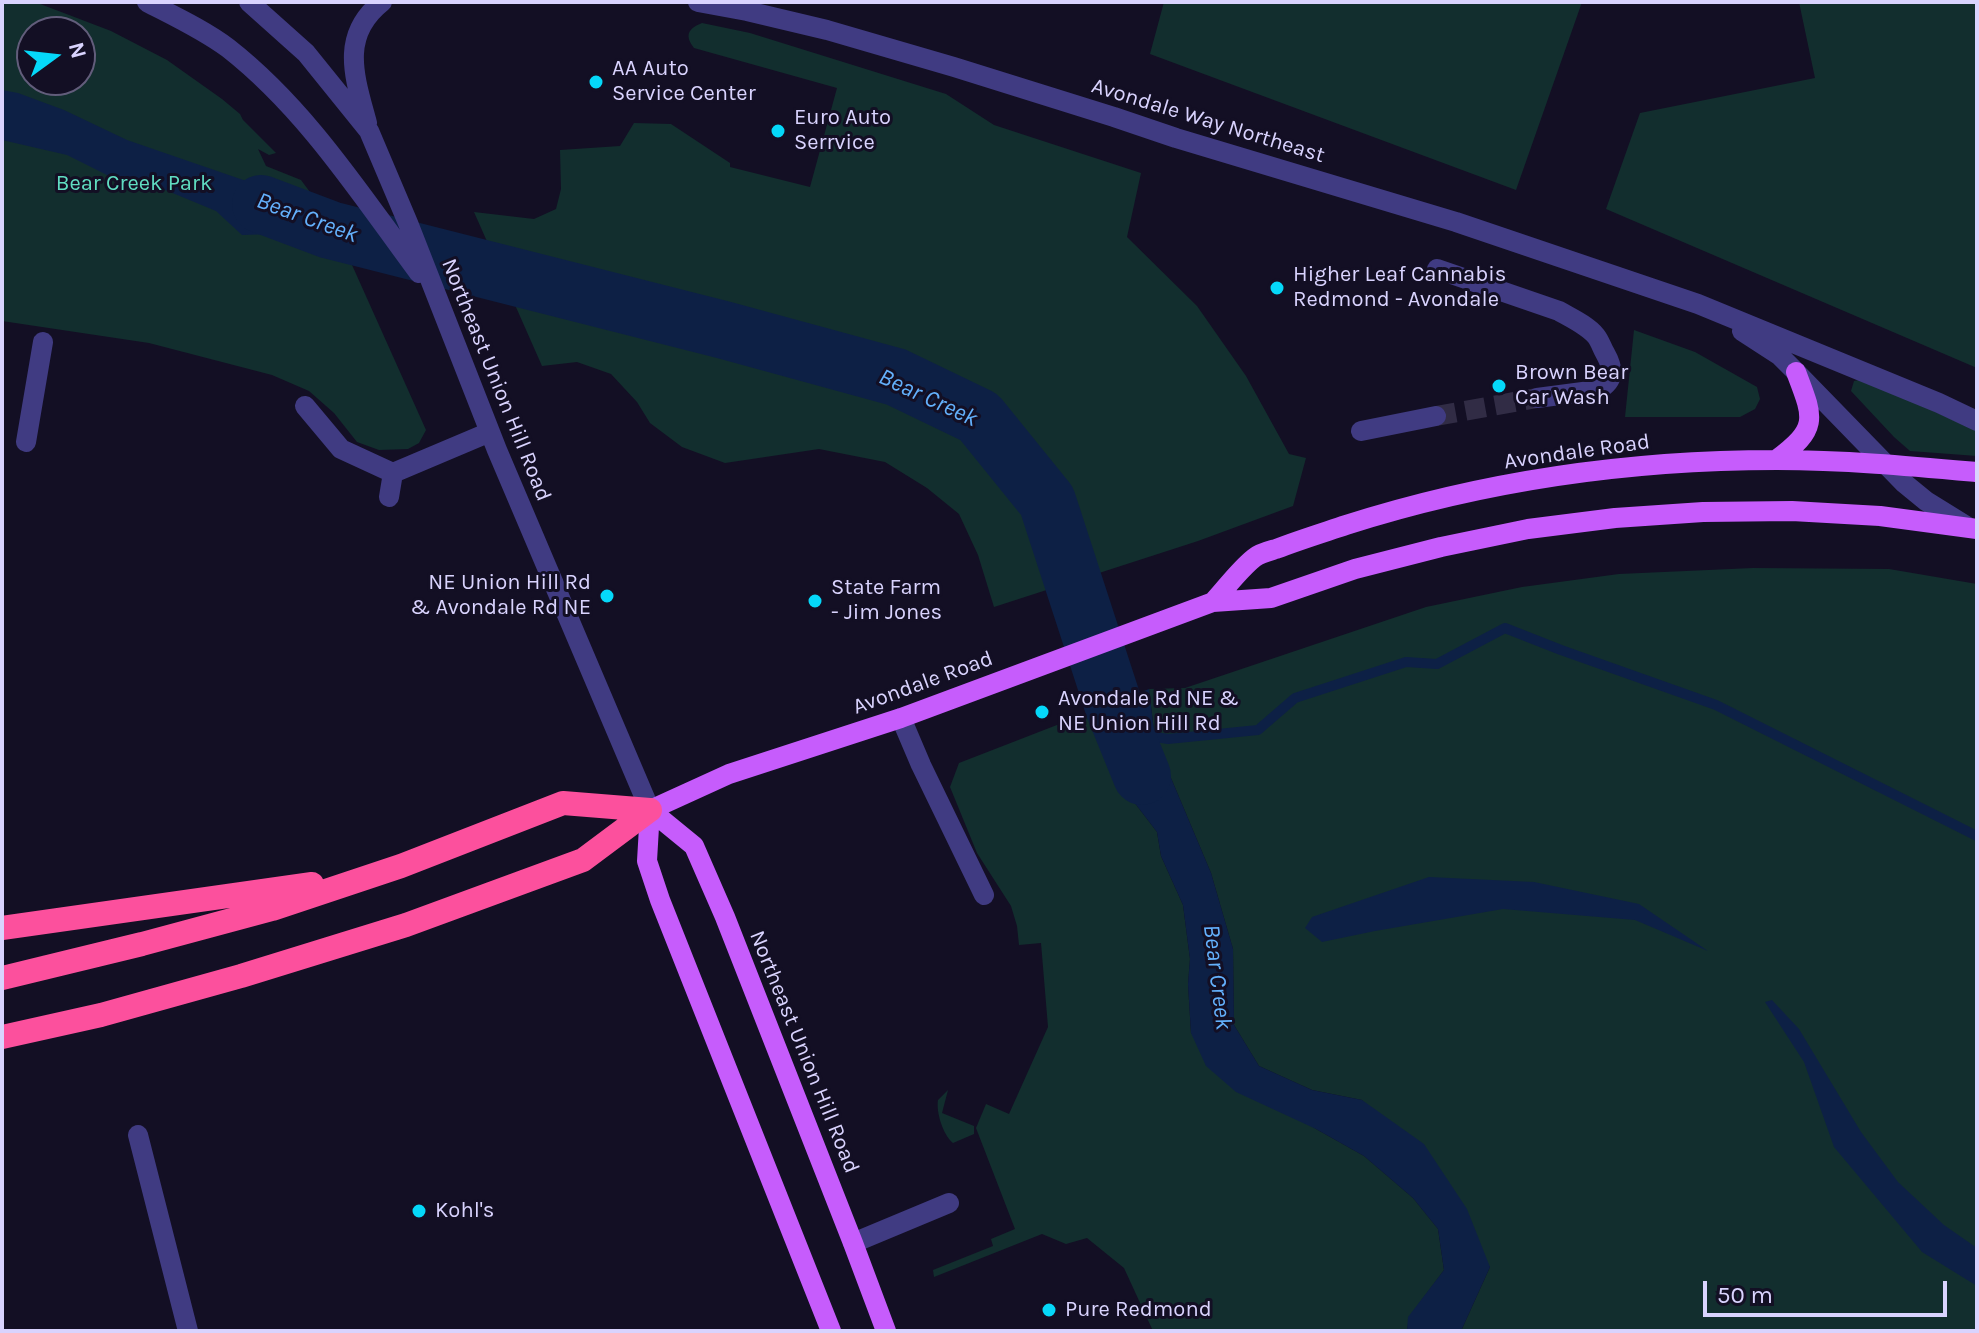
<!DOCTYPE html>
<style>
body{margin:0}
#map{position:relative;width:1979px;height:1333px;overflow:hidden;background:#130f24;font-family:Karla,sans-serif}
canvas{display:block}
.frame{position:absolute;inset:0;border:4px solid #d9d3fe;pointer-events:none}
.north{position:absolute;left:16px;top:16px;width:80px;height:80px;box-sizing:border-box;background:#130f24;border:2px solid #625d7b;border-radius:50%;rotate:75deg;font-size:22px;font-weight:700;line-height:32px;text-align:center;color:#d9d3fe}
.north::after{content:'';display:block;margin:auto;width:28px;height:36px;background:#05d8f9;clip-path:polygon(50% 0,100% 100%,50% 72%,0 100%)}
.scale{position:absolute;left:1703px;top:1281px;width:244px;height:36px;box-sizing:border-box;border:4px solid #d9d3fe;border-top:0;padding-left:10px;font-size:24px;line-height:28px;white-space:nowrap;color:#d9d3fe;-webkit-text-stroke:6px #130f24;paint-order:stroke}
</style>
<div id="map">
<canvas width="1979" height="1333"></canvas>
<div class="frame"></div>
<div class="north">N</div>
<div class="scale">50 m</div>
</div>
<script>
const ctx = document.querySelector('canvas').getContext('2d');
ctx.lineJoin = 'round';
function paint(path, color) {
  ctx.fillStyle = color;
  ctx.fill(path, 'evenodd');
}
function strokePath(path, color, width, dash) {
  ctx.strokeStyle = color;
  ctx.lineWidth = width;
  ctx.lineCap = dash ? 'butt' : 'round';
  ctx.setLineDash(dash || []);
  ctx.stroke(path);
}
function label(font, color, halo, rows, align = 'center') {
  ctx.font = font + ' Karla,sans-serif';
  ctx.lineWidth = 6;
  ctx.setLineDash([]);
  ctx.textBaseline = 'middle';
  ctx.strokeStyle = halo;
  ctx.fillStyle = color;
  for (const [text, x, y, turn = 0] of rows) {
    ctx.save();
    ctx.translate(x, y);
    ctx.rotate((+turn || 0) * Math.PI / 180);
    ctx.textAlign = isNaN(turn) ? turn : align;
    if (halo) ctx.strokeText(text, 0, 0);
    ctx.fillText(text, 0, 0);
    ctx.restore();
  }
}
const green = new Path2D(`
 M2,2h33l76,29 56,29 55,39 18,15 3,6 33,33 -7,2 -11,-6 8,17 35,14 29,39 -47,-22 20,43 45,16 78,174 -7,13 -11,6 -29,1 -22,-8 -23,-29 -25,-22 -37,-16 -123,-32 -147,-22zM32,32h48v48h-48z
 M1164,2h418l-66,188 -366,-136z
 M1799,2h178v366l-371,-159 34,-96 175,-35z
 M702,23l48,10 196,61 48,31 147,48 -14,64 70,69 49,70 43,78 17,4 -13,48 -95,35 -204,66 -16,-52 -19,-41 -32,-26 -42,-26 -66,-13 -94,14 -43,-16 -32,-24 -13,-21 -26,-28 -34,-12 -35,4 -68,-154 60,7 22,-10 5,-20 -1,-39 60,-4 14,-23 37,1 59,39v4l80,20 27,-99 -143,-40c-9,-12 -7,-19 8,-25z
 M1634,330l61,22 62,35 3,12 -5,10 -15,8h-115z
 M1864,379l113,52v25l-67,-5 -16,-14 -43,-46 3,-10z
 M1753,568l136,1 88,15v747h-516l29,-64 -128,-167 -50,-10 -53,-24 -25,-41 -1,-76 -22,-76 -56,-133 -6,-51 36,-1 241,-81 96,-20 97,-13z
 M1093,711l17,35 1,26 46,60 4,24 22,49 7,54 -2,25 3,49 125,96 48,27 49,42 25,31 6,41 -35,47 -2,14h-254l-29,-63 -37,-30 -21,6 -24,-10 -108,43 -1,-7 60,-24 -2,-7 24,-10 -39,-101 10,-24 23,10 39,-87 -7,-84 -22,2 -2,-19 -6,-20 -34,-53 -27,-66 9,-24z
 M948,1090l-6,23 32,13v8l-21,9c-10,-8 -17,-31 -15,-43z`);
const water = new Path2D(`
 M2,90l16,3 46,17 63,30 125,43 78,36 18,37 -38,-15 -34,-7 -34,1 -26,-24 -53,-22 -54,-13 -42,-21 -65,-15z
 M1149,689l6,51 56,133 22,76 1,76 25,41 53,24 50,10 62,44 43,65 23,58 -29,64h-54l1,-14 36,-47 -6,-41 -25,-31 -49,-42 -48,-27 -80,-37 -30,-26 -15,-33 -3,-49 2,-25 -7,-54 -22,-49 -4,-24 -46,-60 -1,-26 -17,-35z
 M1429,877l105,5 105,22 69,47 -73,-31 -132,-11 -128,22 -53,11 -17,-14 7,-11z
 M1772,1000l27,29 62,103 37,50 46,43 33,23v38l-55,-34 -88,-105 -30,-85 -39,-60z`);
const stream = new Path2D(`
 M1143,735l25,4 90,-9 37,-32 111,-36 31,2 68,-36 56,22 155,55 261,131`);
const river = new Path2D(`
 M261,204l69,26 394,100 172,47 83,40 68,84 67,206 28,69`);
const minorTunnel = new Path2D(`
 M1436,416l101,-18`);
const minor = new Path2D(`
 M147,2c27,14 57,28 81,46 78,61 133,147 191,225
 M249,2l57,51 63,78 39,92 89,227 153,360
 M698,2l49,9 80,19 127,37 160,50 62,21 280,84 242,82 241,99 38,18
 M367,123c-12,-45 -28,-87 15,-121
 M1437,269l122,42c12,7 28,14 37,25 4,5 6,12 9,17 9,16 10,28 -7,37l-61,8
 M1742,331l37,24 17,17 108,111 22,18 42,26
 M305,406l36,43 52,24 97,-41
 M1361,431l75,-15
 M26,442l17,-100
 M389,497l4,-24
 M901,718l20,47 63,130
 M138,1135l50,196
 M853,1243l96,-40`);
const major = new Path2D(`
 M1776,460c43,-32 38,-41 20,-88
 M1213,602c13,-14 26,-32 41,-44 6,-5 15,-7 22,-9 23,-9 46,-16 70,-24 138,-44 286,-65 431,-65 67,0 133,6 200,12
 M650,810l79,-36 172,-56 312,-116 58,-4 84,-29 86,-22 87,-18 87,-11 88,-6 89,-1 88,5 97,13
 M650,810l44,36 31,71 128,326 33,88
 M650,810l-3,51 13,39 171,431`);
const highway = new Path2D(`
 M2,928l310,-44
 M2,978l140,-34 130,-35 129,-43 162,-63 87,7
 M2,1037l99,-22 140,-39 165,-51 177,-65 67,-50`);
const markers = [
 [596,82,8,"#05d8f9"],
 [778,131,8,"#05d8f9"],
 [1277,288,8,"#05d8f9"],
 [1499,386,8,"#05d8f9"],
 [607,596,8,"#05d8f9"],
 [815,601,8,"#05d8f9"],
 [1042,712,8,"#05d8f9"],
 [419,1211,8,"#05d8f9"],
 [1049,1310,8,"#05d8f9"]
];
const poiNames = [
 ["AA Auto",612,69],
 ["Service Center",612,94],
 ["Euro Auto",794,118],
 ["Serrvice",794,143],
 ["Higher Leaf Cannabis",1293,275],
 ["Redmond - Avondale",1293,300],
 ["Brown Bear",1515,373],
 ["Car Wash",1515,398],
 ["NE Union Hill Rd",591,583,"right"],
 ["& Avondale Rd NE",591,608,"right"],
 ["State Farm",831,588],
 ["- Jim Jones",831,613],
 ["Avondale Rd NE &",1058,699],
 ["NE Union Hill Rd",1058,724],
 ["Kohl's",435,1211],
 ["Pure Redmond",1065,1310]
];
const streetNames = [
 ["Avondale Way Northeast",1208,121,17],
 ["Northeast Union Hill Road",496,380,68],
 ["Avondale Road",1577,452,-8],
 ["Avondale Road",923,683,-20],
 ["Northeast Union Hill Road",804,1052,68]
];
const parkNames = [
 ["Bear Creek Park",134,184]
];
const waterNames = [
 ["Bear Creek",307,218,20],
 ["Bear Creek",928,398,25],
 ["Bear Creek",1217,977,83]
];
paint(green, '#122e2e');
paint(water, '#0d2045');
strokePath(stream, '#0d2045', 10);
strokePath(river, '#0d2045', 58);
strokePath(minorTunnel, '#312c45', 20, [20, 10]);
strokePath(minor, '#403b82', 20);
strokePath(major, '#c65cfc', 20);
strokePath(highway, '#fc509d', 24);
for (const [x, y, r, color] of markers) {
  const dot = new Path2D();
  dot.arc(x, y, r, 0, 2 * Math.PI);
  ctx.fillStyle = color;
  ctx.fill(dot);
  strokePath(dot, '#130f24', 3);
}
label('22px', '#d9d3fe', '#130f24', poiNames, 'left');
label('22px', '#d9d3fe', '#130f24', streetNames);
label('22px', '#60ddc2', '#130f24', parkNames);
label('italic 24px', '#63b0fc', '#130f24', waterNames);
</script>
